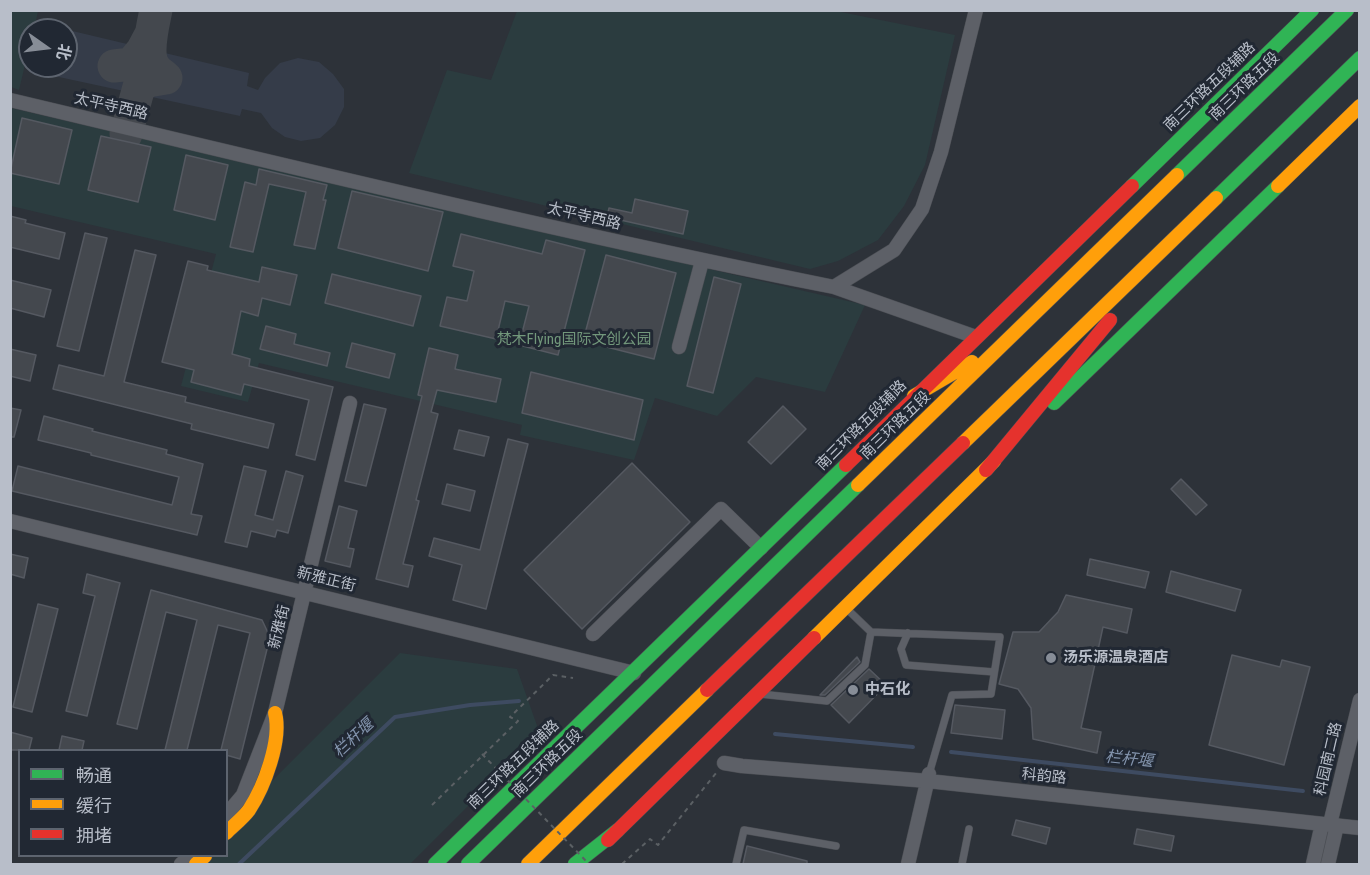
<!DOCTYPE html>
<meta charset="utf-8">
<style>
body{margin:0}
#map{position:relative;width:1370px;height:875px;overflow:hidden;background:#2d3239;font-family:"Roboto Condensed","Noto Sans SC",sans-serif}
canvas{display:block}
.frame{position:absolute;inset:0;border:12px solid #b8bec9;pointer-events:none}
.legend{position:absolute;left:18px;top:749px;width:210px;height:108px;box-sizing:border-box;background:#212833;border:2px solid #5d646f;margin:0;padding:8px 10px;list-style:none;font-size:18px;color:#b8bec9}
.legend li{display:flex;align-items:center;gap:12px;height:30px}
.legend b{width:30px;border:2px solid #5d646f}
.north{position:absolute;left:18px;top:18px;width:60px;height:60px;box-sizing:border-box;background:#212833;border:2px solid #5d646f;border-radius:50%;rotate:104deg;font-size:16px;font-weight:700;line-height:24px;text-align:center;color:#b8bec9}
.north::after{content:'';display:block;margin:auto;width:21px;height:27px;background:#878d97;clip-path:polygon(50% 0,100% 100%,50% 72%,0 100%)}
</style>
<div id="map">
<canvas width="1370" height="875"></canvas>
<div class="frame"></div>
<ul class="legend">
<li><b style="height:8px;background:#30b455"></b>畅通</li>
<li><b style="height:8px;background:#ff9f0a"></b>缓行</li>
<li><b style="height:8px;background:#e5322d"></b>拥堵</li>
</ul>
<div class="north">北</div>
</div>
<script>
const ctx = document.querySelector('canvas').getContext('2d');
ctx.lineJoin = 'round';
function paint(path, color) {
  ctx.fillStyle = color;
  ctx.fill(path, 'evenodd');
}
function strokePath(path, color, width, dash) {
  ctx.strokeStyle = color;
  ctx.lineWidth = width;
  ctx.lineCap = dash ? 'butt' : 'round';
  ctx.setLineDash(dash || []);
  ctx.stroke(path);
}
function label(font, color, halo, rows, align = 'center') {
  ctx.font = font + ' "Roboto Condensed","Noto Sans SC",sans-serif';
  ctx.lineWidth = 6;
  ctx.setLineDash([]);
  ctx.textBaseline = 'middle';
  ctx.strokeStyle = halo;
  ctx.fillStyle = color;
  for (const [text, x, y, turn = 0] of rows) {
    ctx.save();
    ctx.translate(x, y);
    ctx.rotate((+turn || 0) * Math.PI / 180);
    ctx.textAlign = isNaN(turn) ? turn : align;
    if (halo) ctx.strokeText(text, 0, 0);
    ctx.fillText(text, 0, 0);
    ctx.restore();
  }
}
const airport = new Path2D(`
 M43,24l206,49 -2,13 11,4 7,-12 15,-15 18,-5 21,4 14,12 11,15v18l-9,18 -15,13 -19,3 -16,-4 -13,-9 -11,-15 -19,-4 -2,7 -209,-45 1,-5h34v-36h-24z`);
const green = new Path2D(`
 M11,10l27,1 -4,19h-4v14l-11,46 -8,-3z
 M517,11h319l119,24 -30,130 -21,41 -26,34 -40,21 -28,8 -401,-96 38,-103 44,10z
 M11,108l854,197 -40,87 -69,-15 -39,39 -62,-18 -21,62 -114,-25 2,-10 -263,-62 -11,39 -67,-16 35,-132 -205,-48z
 M400,653l117,16 23,65 -130,130h-222l9,-8h29l1,-30z`);
const stream = new Path2D(`
 M775,734l138,13
 M951,752l352,39
 M239,864l156,-147 75,-12 49,-4`);
const taxiway = new Path2D(`
 M156,10c-3,15 -11,45 -1,58 3,4 8,7 11,10
 M114,66l17,-2 11,-13 8,-15
 M126,134l13,-47 9,-6 18,-3`);
const building = new Path2D(`
 M22,118l50,12 -13,54 -49,-11z
 M101,136l50,11 -13,55 -50,-12z
 M186,155l42,10 -13,55 -41,-10z
 M259,169l68,16 -4,15h3l-11,49 -21,-4 12,-53 -37,-8 -16,68 -23,-5 15,-65 11,3z
 M352,191l91,21 -15,59 -90,-23z
 M635,199l53,12 -5,23 -76,-17 2,-9 23,5z
 M10,216l16,4 -1,3 40,10 -6,26 -49,-12z
 M85,233l22,5 -28,113 -22,-5z
 M461,234l81,20 4,-14 39,10 -27,105 -39,-10 10,-39 -24,-5 -9,38 -56,-13 7,-29 20,4 7,-30 -21,-5z
 M135,250l21,5 -32,127 62,15 -1,5 89,22 -6,24 -77,-19 1,-5 -139,-35 6,-24 45,11z
 M606,255l70,18 -22,86 -71,-18z
 M188,261l20,5 -1,4 52,12 3,-15 35,8 -7,30 -28,-7 -4,18 -17,-5 -9,43 18,5 -1,7 84,21 -18,73 -19,-5 13,-55 -65,-16 -3,11 -50,-13 3,-12 -32,-8z
 M332,274l89,22 -8,30 -88,-23z
 M714,277l27,7 -28,109 -26,-7z
 M10,280l41,10 -7,27 -34,-9z
 M266,326l30,8 -2,10 36,9 -3,13 -67,-17z
 M352,343l43,11 -6,24 -43,-11z
 M429,348l29,7 -3,14 46,10 -5,23 -59,-12 -6,22 7,2 -22,86 3,1 -16,63 10,2 -5,21 -32,-8 46,-183 -4,-1z
 M10,349l26,6 -6,26 -20,-5z
 M531,372l112,28 -9,40 -112,-27z
 M364,404l22,5 -20,77 -21,-5z
 M783,406l23,23 -35,35 -23,-22z
 M10,408l11,2 -7,27h-4z
 M44,416l49,13 -1,2 75,19 -1,4 37,10 -12,50 11,2 -5,19 -185,-44 6,-25 154,39 7,-28 -88,-22v-2l-53,-13z
 M459,430l30,7 -5,19 -30,-7z
 M508,439l20,5 -42,165 -33,-9 9,-35 -33,-9 5,-18 46,12z
 M632,463l58,59 -108,107 -58,-59z
 M244,466l22,5 -11,44 18,5 13,-49 17,5 -15,57 -11,-3 -2,7 -24,-6 -4,16 -22,-5z
 M1181,479l26,26 -11,10 -25,-26z
 M447,484l28,7 -5,20 -28,-7z
 M339,506l18,5 -9,37 6,1 -4,18 -25,-6z
 M10,554l18,4 -4,20 -14,-4z
 M1090,559l59,13 -4,16 -58,-13z
 M1171,571l70,19 -6,21 -69,-19z
 M87,574l33,9 -33,133 -21,-5 29,-115 -12,-3z
 M151,590l111,30 8,17 -30,122 -14,-4v-5h-5l29,-117 -32,-8 -31,125h-22l32,-130 -31,-8 -29,117 -20,-5z
 M1066,595l66,14 -5,24 -24,-6 -22,101 20,4 -4,21 -64,-14 -2,-31 -13,-19 -19,-5 14,-52h26l19,-20z
 M38,604l20,5 -26,103 -19,-5z
 M1232,655l48,12 2,-7 28,7 -26,98 -75,-20z
 M857,657l3,5 -35,33h-5z
 M869,669l17,16 -37,38 -18,-18z
 M955,705l50,5 -3,29 -51,-6z
 M10,732l22,6 -3,12h-19z
 M62,736l22,5 -2,9h-23z
 M1016,820l34,8 -4,16 -34,-9z
 M1137,829l37,7 -3,15 -37,-7z
 M747,846l60,15v3h-64z`);
const path = new Path2D(`
 M432,805l86,-84 -8,-4 43,-42 20,3
 M622,864l28,-25 8,6 59,-73`);
const lane = new Path2D(`
 M847,609l24,23 129,5 -9,57 -39,1 -23,79
 M908,633l-7,16 5,16 88,7
 M760,694l67,7 38,-36 6,-33
 M736,864l8,-34 92,16
 M962,864l7,-35`);
const street = new Path2D(`
 M10,100c274,65 548,132 824,187l60,-37 28,-41 19,-57 35,-142
 M834,287l142,50
 M679,347l23,-86
 M10,521l624,152
 M593,634l128,-125 40,39
 M724,763l18,3 186,15 432,47
 M226,815l17,-20 32,-82 75,-310
 M1330,824l30,-124
 M181,864l10,-8
 M908,864l21,-90
 M1313,864l9,-40
 M1328,864l9,-39`);
const fast = new Path2D(`
 M1177,175l170,-165
 M1132,186l180,-176
 M1216,198l144,-140
 M1054,403l224,-217
 M435,864l411,-399
 M468,864l390,-379
 M575,864l43,-34`);
const slow = new Path2D(`
 M1278,186l82,-80
 M914,396l58,-34
 M963,443l253,-245
 M858,485l319,-310
 M814,638l180,-177
 M226,833c7,-7 17,-15 23,-23 15,-23 33,-70 26,-97
 M196,864l9,-8
 M528,864l179,-174`);
const jam = new Path2D(`
 M846,465l286,-279
 M986,470l124,-150
 M707,690l256,-247
 M608,840l206,-202`);
const pathBridge = new Path2D(`
 M482,754l107,110`);
const markers = [
 [1051,658,6,"#878d97"],
 [853,690,6,"#878d97"]
];
const streetNames = [
 ["南三环路五段辅路",1210,87,-44],
 ["南三环路五段",1245,87,-44],
 ["太平寺西路",111,107,13],
 ["太平寺西路",584,217,13],
 ["南三环路五段辅路",862,426,-45],
 ["南三环路五段",896,426,-44],
 ["新雅正街",326,580,14],
 ["新雅街",280,627,-76],
 ["科园南二路",1329,759,-77],
 ["南三环路五段",548,764,-44],
 ["南三环路五段辅路",514,765,-44],
 ["科韵路",1044,777,6]
];
const parkNames = [
 ["梵木Flying国际文创公园",574,340]
];
const poiNames = [
 ["汤乐源温泉酒店",1063,658],
 ["中石化",865,690]
];
const waterNames = [
 ["栏杆堰",354,739,-43],
 ["栏杆堰",1129,760,6]
];
paint(airport, '#353c49');
paint(green, '#2b3c3f');
strokePath(stream, '#3e4b61', 4);
strokePath(taxiway, '#44484e', 33);
paint(building, '#44484e');
strokePath(building, '#555961', 1.5);
strokePath(lane, '#4b4e54', 8);
strokePath(street, '#4b4e54', 15);
strokePath(fast, '#4b4e54', 15);
strokePath(slow, '#4b4e54', 15);
strokePath(jam, '#4b4e54', 15);
strokePath(path, '#5b6064', 2, [4.5, 4.5]);
strokePath(lane, '#5d6067', 7);
strokePath(street, '#5d6067', 14);
strokePath(fast, '#30b455', 14);
strokePath(slow, '#ff9f0a', 14);
strokePath(jam, '#e5322d', 14);
strokePath(pathBridge, '#5b6064', 2, [4.5, 4.5]);
for (const [x, y, r, color] of markers) {
  const dot = new Path2D();
  dot.arc(x, y, r, 0, 2 * Math.PI);
  ctx.fillStyle = color;
  ctx.fill(dot);
  strokePath(dot, '#212833', 2);
}
label('15px', '#b8bec9', '#212833', streetNames);
label('15px', '#72977b', '#212833', parkNames);
label('bold 15px', '#b8bec9', '#212833', poiNames, 'left');
label('italic 16px', '#8394ad', '#212833', waterNames);
</script>
